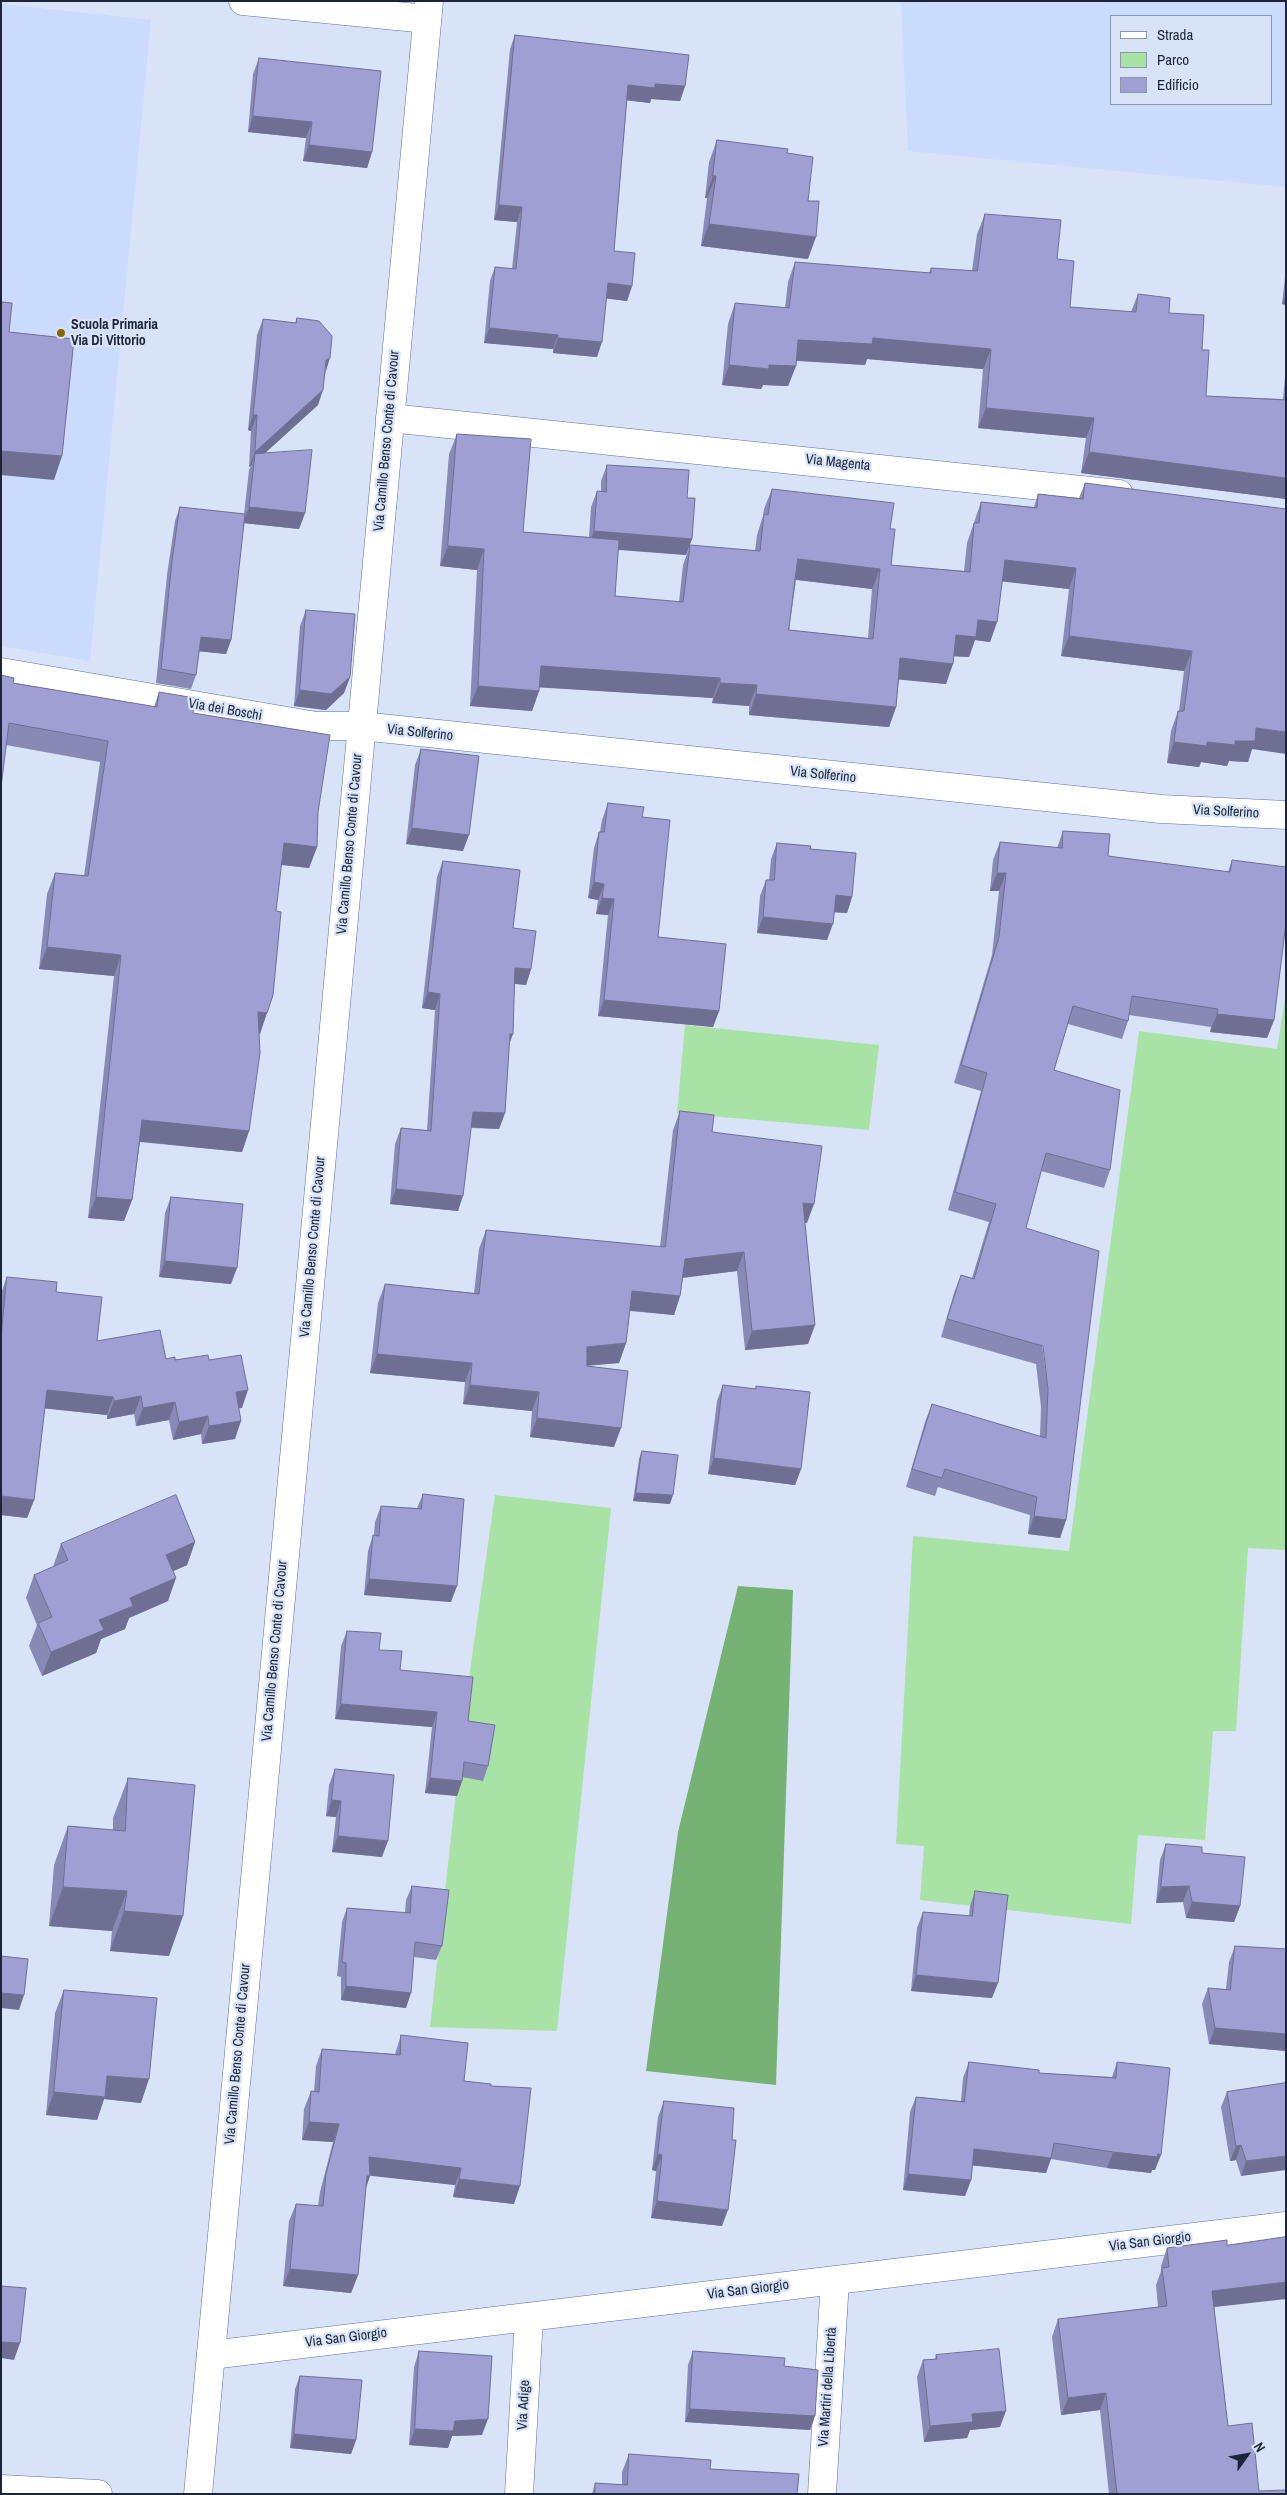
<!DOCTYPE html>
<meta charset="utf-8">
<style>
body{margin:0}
#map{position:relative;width:1287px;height:2495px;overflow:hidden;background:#d8e3f7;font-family:"Archivo Narrow",sans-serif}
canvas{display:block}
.frame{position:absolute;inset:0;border:2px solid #1b2537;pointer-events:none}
.legend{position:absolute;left:1110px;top:15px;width:162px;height:90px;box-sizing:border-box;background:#d8e3f7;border:1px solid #8c97aa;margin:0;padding:6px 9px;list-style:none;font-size:15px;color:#1b2537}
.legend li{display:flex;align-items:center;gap:10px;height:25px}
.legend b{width:25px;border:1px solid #8c97aa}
.north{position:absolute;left:1222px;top:2430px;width:50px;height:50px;-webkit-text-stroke:4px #d8e3f7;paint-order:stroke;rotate:58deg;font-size:14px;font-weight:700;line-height:20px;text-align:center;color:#1b2537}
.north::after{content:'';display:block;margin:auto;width:18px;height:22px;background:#1b2537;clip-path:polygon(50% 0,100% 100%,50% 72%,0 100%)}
</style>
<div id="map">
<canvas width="1287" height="2495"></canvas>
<div class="frame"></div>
<ul class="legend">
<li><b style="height:6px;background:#fff"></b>Strada</li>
<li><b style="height:14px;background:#a8e3a5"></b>Parco</li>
<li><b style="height:14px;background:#9f9fd4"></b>Edificio</li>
</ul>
<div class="north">N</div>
</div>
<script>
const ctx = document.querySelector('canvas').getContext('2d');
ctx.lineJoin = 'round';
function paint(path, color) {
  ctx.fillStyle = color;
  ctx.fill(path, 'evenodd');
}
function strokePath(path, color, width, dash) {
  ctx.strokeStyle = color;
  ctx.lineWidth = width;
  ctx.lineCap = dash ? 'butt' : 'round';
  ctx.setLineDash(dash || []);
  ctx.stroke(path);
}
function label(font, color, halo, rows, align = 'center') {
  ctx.font = font + ' "Archivo Narrow",sans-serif';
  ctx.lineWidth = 4.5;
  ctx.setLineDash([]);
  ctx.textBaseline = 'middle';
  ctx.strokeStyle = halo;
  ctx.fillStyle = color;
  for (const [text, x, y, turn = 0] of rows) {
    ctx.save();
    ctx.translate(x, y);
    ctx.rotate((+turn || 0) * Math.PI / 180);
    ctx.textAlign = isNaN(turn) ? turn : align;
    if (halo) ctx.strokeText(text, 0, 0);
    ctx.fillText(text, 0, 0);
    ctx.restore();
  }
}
const built = new Path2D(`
 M901,1h385v186l-378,-36zM1111,16h160v88h-160z
 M1,4l150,16 -61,641 -89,-15z`);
const green = new Path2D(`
 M1286,993v557l-38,-2 -12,183h-23l-8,109 -67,-5 -7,89 -211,-24 4,-54 -28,-2 17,-308 156,15 70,-520 138,18z
 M685,1025l194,20 -10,85 -192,-17z
 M495,1495l116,13 -54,523 -127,-4 37,-335z`);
const forest = new Path2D(`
 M738,1586l55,4 -17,495 -130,-14 32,-239z`);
const minor = new Path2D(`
 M243,1l184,18
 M390,418l729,76
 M1,672l315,54h45l800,83 125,6
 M211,2355l1075,-129
 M1,2489l97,5
 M519,2494l10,-177
 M822,2494l13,-214`);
const tertiary = new Path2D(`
 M198,2494l231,-2493`);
const wall = new Path2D(`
 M515,35l170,51 -5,15 -29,-2 -1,4 -23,-3 -13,151 18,35 -5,15 -21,-3 -9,59 -44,-4v-4l-69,-6 6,-62 5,-14 17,2 5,-47 -23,-2 16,-171z
 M259,58l113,94 -5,16 -64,-7 3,-23 -58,-6 5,-58z
 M717,140l70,13 21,48v58l-107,-13 6,-48h-2l4,-36z
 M985,214l72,45 13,48 61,5 7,-18 31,19 33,37 4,46 77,3 3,-32v132l-205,-26 5,-35 -108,-10 5,-59 -116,-10 -2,6 -69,-4v5l-8,20 -25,-1 -2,4 -39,-4 6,-61 7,-21 50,5 3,-26 7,-20 134,11 2,-5 41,3 5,-37z
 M1286,268v37l-4,-1z
 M297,318l28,56 -7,31 -54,49 41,59 -6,16 -55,-6 -13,117 -5,14 -27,-3 -3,24 -5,14 -35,-6 11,-108 8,-54 5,-14 64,7 5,-44 2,-4 -2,1 2,-36 -3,-1 9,-95 6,-16 32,4z
 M457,434l66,98 66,5 2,-30 6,-16 4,1v-11l6,-16 80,33 5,41 -6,16 -68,-5 -3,46 64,6 4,-37 7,-20 65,6 2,-16 6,-19 1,-7 8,-20 118,40 1,36 73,6 3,-28 14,-41 53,5 4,-13 41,4 6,-15 167,266 -4,13 -19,-1 -2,5 -26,-4 -2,5 -32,-4 4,-32 7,-20h1l5,-40 -123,-15 8,-67 -67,-8 -5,41 -7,20 -15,-2 -6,17 -15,-1 -8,28 -47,-5 -3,28 -7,20 -140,-12v-9l-37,-3 1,-5 -174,-11v4l-7,20 -62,-5 7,-136 -37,-4 9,-112zM796,580l76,9 -4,49 -79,-8z
 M306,610l44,67 -6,16 -18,17 -32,-4 6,-80z
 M13,683l141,24 5,-15 34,21 125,99 -1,35 -8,21 -28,-3 -21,169h-1l-10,97 -7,21 -102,-10 -8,58 -8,21 -36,-3 26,-242 -75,-7 8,-75 8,-21 29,3 16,-114 -94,-17z
 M421,749l42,102 -57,-7 9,-79z
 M608,803l34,14 16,120 61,74 -6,16 -115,-11 10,-101 -12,-1 2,-14 -10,-2 6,-50 5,-16h1l2,-12z
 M1063,831l45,25 120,16 4,-12 42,160 -7,18 -57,-6 1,-5 -82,-12 -1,6 -6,18 -54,-15 -14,46 56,100 -6,18 -63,-17 -15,57 40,292 -6,18 -32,-4 2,-19 -92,-28 -3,9 -29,-9 19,-65 7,-18 108,33 1,-30 -5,-43 -95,-27 13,-44 7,-18 11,3 17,-56 -41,-12 33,-119 -27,-8 38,-128 7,-64h-9l3,-31 7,-18 57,6z
 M777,843l33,6 42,48 -5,16 -13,-1 -7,28 -70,-7 3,-37 6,-16h3l2,-21z
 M443,861l70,67 18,41 -5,16 -11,-1 -6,61 -4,68 -6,16 -28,-1 -13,83 -68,-7 5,-60 6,-16 26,2 8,-120 -13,-2 15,-131z
 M680,1111l32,21 95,91h-2l10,102 -7,19 -63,6 -8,-79 -54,7 -3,18 -6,19 -44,-4 -4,32 -7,20 -32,3 27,81 -84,-10 2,-26 -69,-7 2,-22 -95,-9 8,-70 7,-19 89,9 5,-44 7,-19 174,17 13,-117z
 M171,1197l60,87 -72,-7 6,-64z
 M7,1277l49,15 41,49 69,18 43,1 33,48h-3l-4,31 -33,5 -1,-10 -28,6 -4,-20 -33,6 -2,-12 -27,5v-4l-62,-7 -11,92 -7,18 -26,-3v-222z
 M723,1385l32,4 1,-3 45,83 -6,16 -87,-11 9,-73z
 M642,1451l28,53 -37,-3 6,-42z
 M423,1494l28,108 -87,-7 4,-44 5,-16h1l1,-13 6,-16 36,2z
 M195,1542l-8,23 -14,6 -5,30 -39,17 -4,11 -24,10 -5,14 -54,23 -13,-30 8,-21 -11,-27 8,-23 19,-8 8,-23z
 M347,1631l32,19 21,20 68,51 20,45 -5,15 -21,-4v4l-5,15 -32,-3 7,-66 -97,-8 6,-73z
 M335,1769l47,88 -50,-5 4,-35 -10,-1 3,-31z
 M128,1778l41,178 -59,-5 2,-20 -63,-5 5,-61 14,-39 45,4v-12z
 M1166,1844l36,9 38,53 -6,16 -48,-4 -3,-16 -27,1 4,-43z
 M412,1886l30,60 -6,14 -22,-3 -8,51 -65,-8v-23l-4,-1 5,-54 5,-14 58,5 1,-13z
 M975,1891l17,107 -81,-7 6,-63 6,-16 46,4 1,-10z
 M1235,1946l51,3v102l-77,-7 -7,-40 6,-16 18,1 3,-27z
 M64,1990l77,113 -37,-4 -7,21 -51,-5 9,-102z
 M401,2035l63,46 27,5 23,118 -61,-7 2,-12 -85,-10 -4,13 -8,87 -7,18 -68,-7 6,-65 7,-17 22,2 2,-14 13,-50 -31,-2 2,-31 7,-18 3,1 2,-26 6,-17 73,5z
 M969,2062l70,11 73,4 5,-15 38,108h-3l-1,3 -44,-5 -56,-9 -5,14 -74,-8 -1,15 -6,16 -62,-6 7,-78 6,-15 45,4 2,-23z
 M1286,2083l-45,93 -5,-16 -6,1 -9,-54 6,-15z
 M664,2101l58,125 -71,-8 5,-47 -4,-1 6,-53z
 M1167,2248l47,59 14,119 31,65 27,3h-177l-9,-84 -39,5 -9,-78 6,-18 100,-12 -2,-22 5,-14v-5z
 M419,2351l63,84 -30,1 -4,12 -39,-3 5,-78z
 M693,2351l91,15 31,50 -5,14 -125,-8 3,-57z
 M936,2355l64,72 -30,3 -3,8 -43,4 -7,-65 6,-17 12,-1z
 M300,2376l56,64 -5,14 -61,-6 5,-59z
 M629,2454l81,15 87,25h-205l3,-11 27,2v-13z`);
const shadedWall = new Path2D(`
 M655,84l30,2 -5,15 -29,-2 -1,4 -27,-3 5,-15z
 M253,116l59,6 -6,16 -58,-6z
 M309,145l63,7 -5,16 -64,-7z
 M713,176h3l-9,22h-2z
 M499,205l23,2 -5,15 -23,-2z
 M709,224l107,13 -8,22 -107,-13z
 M608,283l24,3 -5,15 -25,-3z
 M1286,294v11l-4,-1z
 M489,328l69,7 -5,14 -69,-6z
 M558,338l44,4 -5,15 -44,-4z
 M873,338l118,11 -8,20 -116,-10 -2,6 -75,-5 8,-20z
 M330,358l-5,16 1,-14z
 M729,365h40l27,1 -8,20 -25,-1 -2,4 -39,-4z
 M323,390l-5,15 -64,58 1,-9 -4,12 -2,1 6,-15z
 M986,408l108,10 -8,20 -108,-10z
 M253,415h4l-6,16 -3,-1z
 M1,451l61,5 -8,24 -53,-5z
 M1089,452l197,26v21l-205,-26z
 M249,507l56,6 -6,16 -56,-6z
 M594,531l98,8 -6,16 -98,-8z
 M448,546l36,3 -7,21 -37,-4z
 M798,559l82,10 -8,20 -81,-10z
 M1005,560l71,8 -7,21 -71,-8z
 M978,620l19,2 -7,20 -15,-2 -6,17 -20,-1 7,-21z
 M1069,636l123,15 -8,20 -123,-15z
 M201,637l30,3 -5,14 -30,-3z
 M900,658l53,6 -7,20 -53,-5z
 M541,666l179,12 -7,20 -180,-11z
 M350,677l-6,16 -18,17 -32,-4 6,-16z
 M720,683l37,2 -8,21 -37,-3z
 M478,686l61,5 -7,20 -62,-5z
 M756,694l140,13 -7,20 -140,-12z
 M1256,728l30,4v22l-34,-5 -4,13 -19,-1 -2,5 -26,-4 -2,5 -32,-4 7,-21 61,-1z
 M412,828l57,7 -6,16 -57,-7z
 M284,843l33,4 -8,21 -33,-4z
 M997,873h9l-7,18h-9z
 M594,882l10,2 -6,16 -10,-2z
 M836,895l16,2 -5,16 -17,-1z
 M602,898l12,1 -6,16 -12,-1z
 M763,917l70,7 -6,16 -70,-7z
 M47,947l74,8 -7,21 -75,-7z
 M515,968l16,1 -5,16 -16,-2z
 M428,992l12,2 -5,16 -13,-2z
 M604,1000l115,11 -6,16 -115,-11z
 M258,1012l9,1 -7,21 -10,-1z
 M1217,1014l57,6 -7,18 -57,-6z
 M510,1034h3l-6,16z
 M473,1112l32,1 -6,16 -32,-2z
 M142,1120l107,11 -7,21 -107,-11z
 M396,1189l67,7 -5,15 -68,-7z
 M96,1197l36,3 -8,21 -36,-3z
 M803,1203l11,1 -7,19 -11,-1z
 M744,1252l-7,19 -59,7 7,-19z
 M165,1261l72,7 -6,16 -72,-7z
 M632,1291l48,5 -6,19 -49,-5z
 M815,1325l-7,19 -63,6 7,-19z
 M626,1343l-7,20 -39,3 7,-19z
 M377,1354l95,9 -7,19 -95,-9z
 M470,1385l69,7 -7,19 -69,-7z
 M47,1390l66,7 -6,18 -66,-7z
 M248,1390l-6,18 -13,2 7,-18z
 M141,1396l-7,18 -27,5 7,-18z
 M175,1402l-6,18 -33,6 7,-18z
 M208,1416l-7,18 -28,6 6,-18z
 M537,1418l84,10 -7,19 -84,-10z
 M241,1421l-6,18 -33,5 7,-18z
 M714,1458l87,11 -6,16 -87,-11z
 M636,1493l37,2 -3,9 -37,-3z
 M1,1496l33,4 -7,18 -26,-3z
 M1034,1516l32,4 -6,18 -32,-4z
 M195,1542l-8,23 -29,13 8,-23z
 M176,1578l-8,23 -39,17 -4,11 -24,10 -5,14 -54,23 9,-24 48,-32 31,-22z
 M369,1579l88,7 -6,16 -87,-7z
 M341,1704l96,8 -5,15 -97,-8z
 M430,1778l32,3 -5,15 -32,-3z
 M332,1800l9,1 -5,16 -10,-1z
 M338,1836l50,5 -6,16 -50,-5z
 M1189,1886l-6,16 -27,1 5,-16z
 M63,1887l64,4 -15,40 -63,-5z
 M1192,1902l48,4 -6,16 -48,-4z
 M124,1911l59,5 -14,40 -59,-5z
 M916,1975l82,8 -6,15 -81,-7z
 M346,1986l65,7 -5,15 -65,-8z
 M1,1993l23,2 -5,15 -18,-2z
 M1215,2028l71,6v17l-77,-7z
 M107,2076l42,3 -8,24 -37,-4 -7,21 -51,-5 8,-23z
 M309,2122l30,2 -6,18 -31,-2z
 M1241,2145l-5,15 -6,1 6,-15z
 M974,2149l77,9 -5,15 -78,-8z
 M1113,2152l45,2 3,1 -6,15h-3l-1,3 -44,-5z
 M658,2154l4,1 -6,16 -4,-1z
 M1286,2156v14l-45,6 5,-15z
 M369,2157l92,11 -6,17 -92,-10z
 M908,2174l63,6 -6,16 -62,-6z
 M367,2176h3l-6,18z
 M459,2179l61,7 -6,18 -61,-7z
 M657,2201l71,9 -6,16 -71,-8z
 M290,2269l68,6 -7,18 -68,-7z
 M1286,2282v17l-80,9 6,-17z
 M1,2342l19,1 -6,17 -13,-2z
 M1106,2393l-6,17 -39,5 7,-17z
 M690,2409l125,7 -5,14 -125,-8z
 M1006,2411l-6,16 -30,3 -3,8 -43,4 6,-16 42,-12z
 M488,2419l-6,16 -30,1 -4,12 -39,-3 6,-16 40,-8z
 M294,2434l62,6 -5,14 -61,-6z`);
const building = new Path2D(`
 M515,35l174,20 -4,31 -30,-2v4l-27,-3 -14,166 21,2 -3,33 -24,-3 -6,59 -44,-4v-3l-69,-7 6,-61 21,2 6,-62 -23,-2z
 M259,58l122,13 -9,81 -63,-7 3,-23 -59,-6z
 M717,140l71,9 -1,4 26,4 -5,44h11l-3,36 -107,-13 7,-48h-3z
 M985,214l76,6 -4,39 17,2 -4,46 66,5 2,-18 32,4 -1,15 35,2 -2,35h7l-3,46 80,4v78l-197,-26 5,-34 -108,-10 5,-59 -118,-11 -1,6 -74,-4 -2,26 -27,-1v4l-40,-4 6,-62 54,5 6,-46 136,11v-5l46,3z
 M1,302l11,1 -3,29 65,7 -12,117 -61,-5z
 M297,318l22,3 13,15 -2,22 -4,2 -3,30 -68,62 2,-37h-4l10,-96 33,4z
 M457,434l74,5 -8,93 96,8 -4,56 68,6 7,-57 70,6 4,-37 4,1 4,-26 122,14 -4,26h5l-4,36 79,7 4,-49h5l2,-21 56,6 1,-14 45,5 2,-16 201,26v223l-30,-4 -1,13h-20v4l-28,-3v4l-33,-4 4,-31h6l8,-60 -123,-15 7,-68 -71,-8 -8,62 -19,-2 -2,17 -20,-2 -3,29 -53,-6 -4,49 -140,-13 1,-9 -37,-2v-5l-179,-12 -2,25 -61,-5 6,-137 -36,-3zM798,559l82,10 -7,70 -84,-9z
 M312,450l-7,63 -56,-6 6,-53z
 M607,465l82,5 -2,28h8l-3,41 -98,-8 3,-40 9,1z
 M180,507l65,7 -14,126 -30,-3 -5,38 -35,-6 11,-108z
 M306,610l49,4 -5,63 -19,17 -31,-4z
 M1,675l13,3 -1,5 144,24 2,-15 36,6 -2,15 137,22 -12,77 -1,35 -33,-4 -8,68 5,1 -8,83 -6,18 -9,-1 2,41 -11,78 -107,-11 -10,80 -36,-3 25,-242 -74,-8 8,-74 33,3 20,-135 -99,-18 -8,64z
 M421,749l58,7 -10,79 -57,-7z
 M608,803l36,4 -2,10 28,3 -12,117 68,7 -7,67 -115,-11 10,-101 -12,-1 2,-14 -10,-2 5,-50h5z
 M1063,831l47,3 -2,22 122,16 2,-12 54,7v56l-12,97 -57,-6 1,-5 -86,-13 -4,25 -55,-15 -19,64 66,20 -10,80 -64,-17 -20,75 73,23 -33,269 -32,-4 3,-19 -92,-28 -3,9 -30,-9 20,-65 114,34 2,-49 -5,-43 -96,-27 14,-44 13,4 22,-75 -41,-12 32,-119 -26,-8 38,-128 7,-64h-9l3,-31 62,6z
 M777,843l34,3 -1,3 46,4 -4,44 -16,-2 -3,29 -70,-7 3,-37h8z
 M443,861l77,9 -7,58 23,3 -5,38 -16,-1 -2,66h-3l-5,79 -32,-1 -10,84 -67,-7 5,-61 30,3 9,-137 -12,-2z
 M680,1111l34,4 -2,17 110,14 -8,58 -11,-1 12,122 -63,6 -8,-79 -59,7 -5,37 -48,-5 -6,52 -39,4v19l41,5 -7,57 -84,-10 2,-26 -69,-7 2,-22 -95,-9 8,-70 94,10 7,-64 179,17z
 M171,1197l72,7 -6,64 -72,-7z
 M7,1277l50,5 -1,10 46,5 -5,44 63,-11 6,29 9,-2v3l33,-5 1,5 32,-5 7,35 -12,2 5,29 -32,5 -1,-10 -29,6 -4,-20 -32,6 -2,-12 -27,5 -1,-4 -66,-7 -13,110 -33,-4v-159z
 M723,1385l33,4v-3l54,6 -9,77 -87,-11z
 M642,1451l36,4 -5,40 -37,-2z
 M423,1494l41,5 -7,87 -88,-7 4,-44 6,1 2,-30 40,3z
 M176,1495l19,47 -29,13 10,23 -46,20 3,8 -34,14 5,10 -53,22 -13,-29 14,-6 -18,-42 34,-15 -7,-16z
 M347,1631l34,2 -2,17 23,1 -2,19 73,7 -5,44 27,4 -7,41 -24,-4 -2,19 -32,-3 7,-66 -96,-8z
 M335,1769l59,6 -6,66 -50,-5 3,-35 -9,-1z
 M128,1778l67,7 -12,131 -59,-5 3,-20 -64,-4 5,-61 57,5z
 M1166,1844l36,3v6l43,4 -5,49 -48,-4 -3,-16 -28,1z
 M412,1886l37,4 -7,56 -27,-4 -4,51 -65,-7v-23l-4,-1 5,-54 63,5z
 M975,1891l33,4 -10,88 -82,-8 7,-63 49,4z
 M1235,1946l51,3v85l-71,-6 -7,-40 22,2z
 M1,1956l27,3 -4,36 -23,-2z
 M64,1990l93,8 -8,81 -42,-3 -2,21 -51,-5z
 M401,2035l67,8 -4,38 27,3v2l40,2 -11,98 -61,-7 2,-11 -92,-11 1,19h-3l-9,99 -68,-6 6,-65 27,2 3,-32 13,-50 -30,-2 2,-31 8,1 3,-43 78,6z
 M969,2062l70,8v3l77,5 1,-16 53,6 -9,87 -3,-1 -1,3 -44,-5 -59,-9 -3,15 -77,-9 -3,31 -63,-6 8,-77 48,5z
 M1286,2083v73l-40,5 -5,-16 -5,1 -9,-54z
 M664,2101l70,7 -2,32h4l-8,70 -71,-9 5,-46 -4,-1z
 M1286,2237v45l-74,9 16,135 24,-3 7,68 27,-1v4h-169l-11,-101 -38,5 -10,-79 109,-13 -5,-38 7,-1 -2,-19 60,-8v5z
 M1,2286l25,2 -6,55 -19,-1z
 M999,2349l7,62 -34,3 1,8 -43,4 -7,-66 14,-1 -1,-4z
 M419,2351l73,5 -4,63 -33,2 -2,10 -38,-2z
 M693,2351l92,7 -1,8 34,4 -3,46 -125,-7z
 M300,2376l62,4 -6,60 -62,-6z
 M629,2454l82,6 -1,9 89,5 -2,20h-202v-11l32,2z`);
const markers = [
 [61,333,5,"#8a6604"]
];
const poiNames = [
 ["Scuola Primaria",71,325],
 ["Via Di Vittorio",71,341]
];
const streetNames = [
 ["Via Camillo Benso Conte di Cavour",387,441,-85],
 ["Via Magenta",838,463,6],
 ["Via dei Boschi",225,710,10],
 ["Via Solferino",420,733,6],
 ["Via Solferino",823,775,6],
 ["Via Solferino",1226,812,3],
 ["Via Camillo Benso Conte di Cavour",350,844,-85],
 ["Via Camillo Benso Conte di Cavour",313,1247,-85],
 ["Via Camillo Benso Conte di Cavour",275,1651,-85],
 ["Via Camillo Benso Conte di Cavour",238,2054,-85],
 ["Via San Giorgio",1150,2242,-7],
 ["Via San Giorgio",748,2290,-7],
 ["Via San Giorgio",346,2338,-7],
 ["Via Martiri della Libertà",828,2387,-86],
 ["Via Adige",524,2405,-87]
];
paint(built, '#cadbfe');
paint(green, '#a8e3a5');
paint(forest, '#75b273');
strokePath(minor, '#5b719e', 29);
strokePath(tertiary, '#5b719e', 29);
strokePath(minor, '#fff', 28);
strokePath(tertiary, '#fff', 28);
paint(wall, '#8989b6');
paint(shadedWall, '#6f6f94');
paint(building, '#9f9fd4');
strokePath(building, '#6f6f94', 1);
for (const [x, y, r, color] of markers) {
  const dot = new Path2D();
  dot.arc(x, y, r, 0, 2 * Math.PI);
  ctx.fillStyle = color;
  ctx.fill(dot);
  strokePath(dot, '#d8e3f7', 2);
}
label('bold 14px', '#1b2537', '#d8e3f7', poiNames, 'left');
label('14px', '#1b2537', '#d8e3f7', streetNames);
</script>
